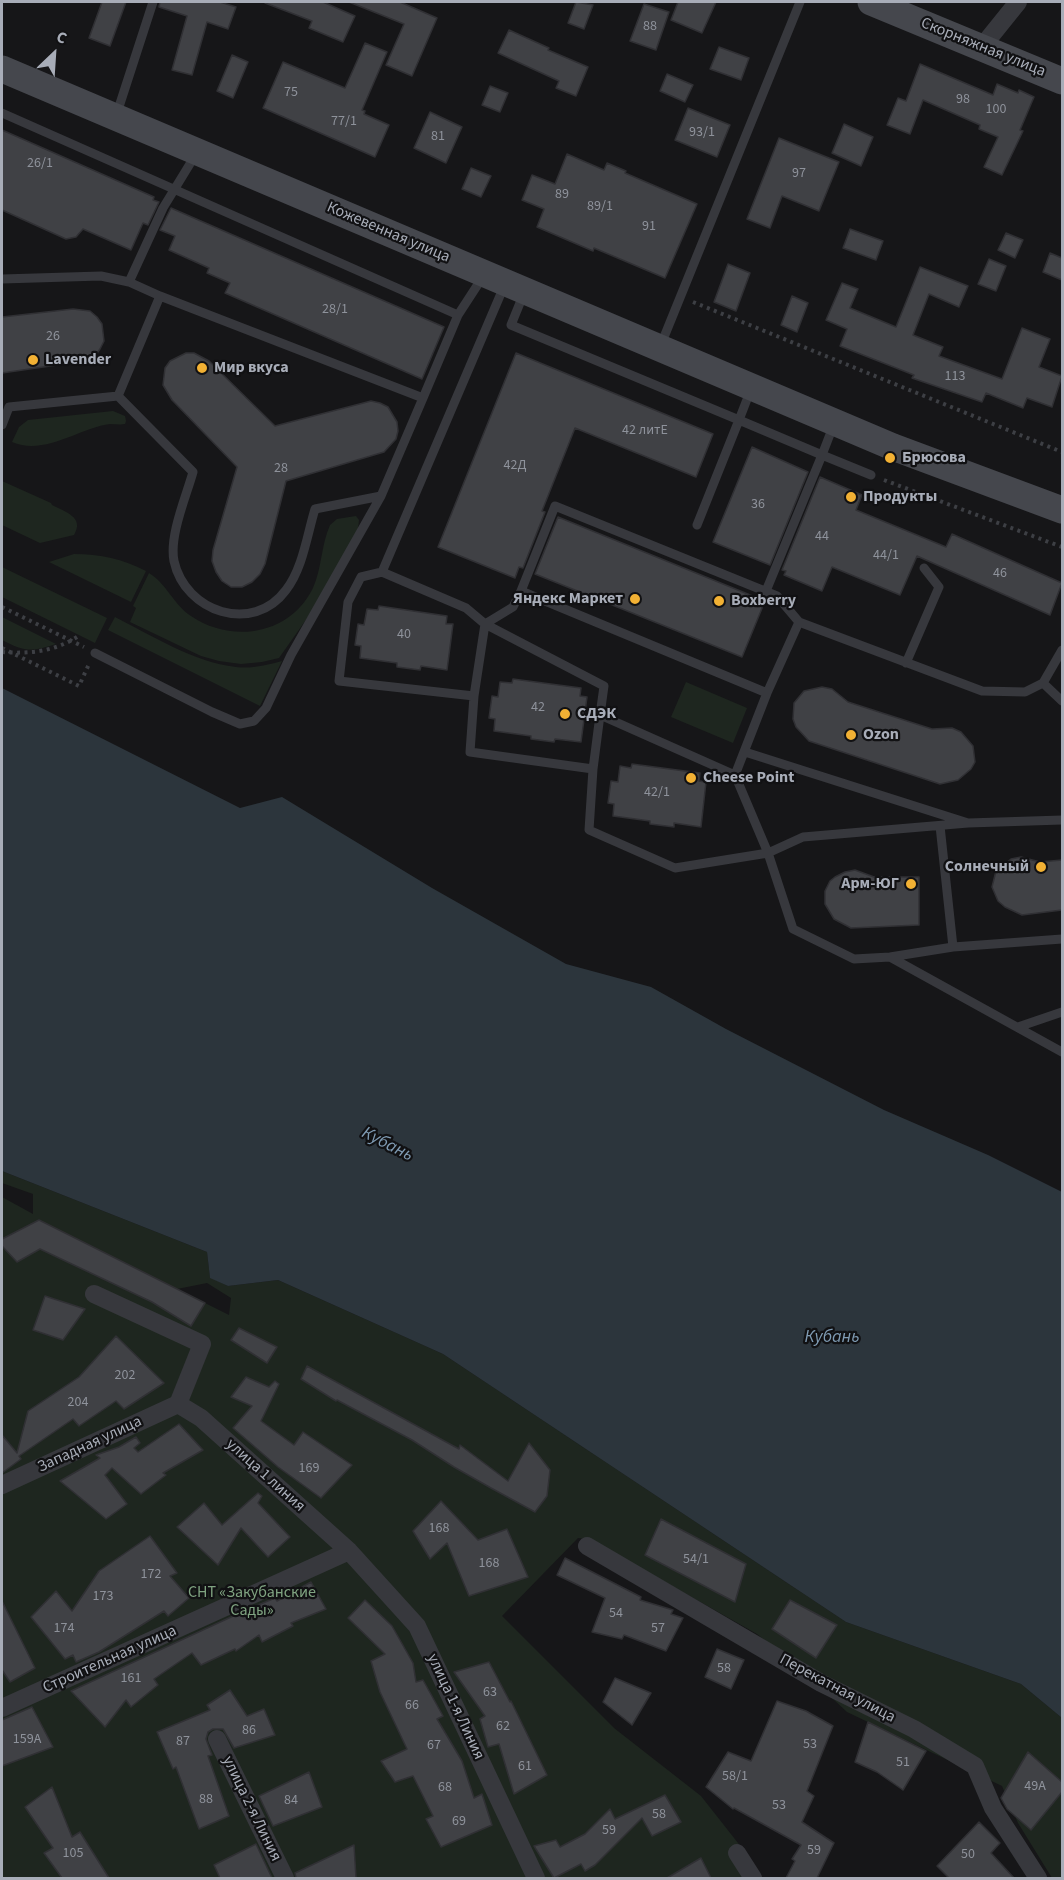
<!DOCTYPE html>
<meta charset="utf-8">
<style>
body{margin:0}
#map{position:relative;width:1064px;height:1880px;overflow:hidden;background:#161618;font-family:"Source Sans 3",sans-serif}
canvas{display:block}
.frame{position:absolute;inset:0;border:3px solid #a8adb8;pointer-events:none}
.north{position:absolute;left:24px;top:24px;width:60px;height:60px;-webkit-text-stroke:4px #111113;paint-order:stroke;rotate:25deg;font-size:16px;font-weight:700;line-height:24px;text-align:center;color:#a8adb8}
.north::after{content:'';display:block;margin:auto;width:21px;height:27px;background:#a8adb8;clip-path:polygon(50% 0,100% 100%,50% 72%,0 100%)}
</style>
<div id="map">
<canvas width="1064" height="1880"></canvas>
<div class="frame"></div>
<div class="north">С</div>
</div>
<script>
const ctx = document.querySelector('canvas').getContext('2d');
ctx.lineJoin = 'round';
function paint(path, color) {
  ctx.fillStyle = color;
  ctx.fill(path, 'evenodd');
}
function strokePath(path, color, width, dash) {
  ctx.strokeStyle = color;
  ctx.lineWidth = width;
  ctx.lineCap = dash ? 'butt' : 'round';
  ctx.setLineDash(dash || []);
  ctx.stroke(path);
}
function label(font, color, halo, rows, align = 'center') {
  ctx.font = font + ' "Source Sans 3",sans-serif';
  ctx.lineWidth = 4.5;
  ctx.setLineDash([]);
  ctx.textBaseline = 'middle';
  ctx.strokeStyle = halo;
  ctx.fillStyle = color;
  for (const [text, x, y, turn = 0] of rows) {
    ctx.save();
    ctx.translate(x, y);
    ctx.rotate((+turn || 0) * Math.PI / 180);
    ctx.textAlign = isNaN(turn) ? turn : align;
    if (halo) ctx.strokeText(text, 0, 0);
    ctx.fillText(text, 0, 0);
    ctx.restore();
  }
}
const green = new Path2D(`
 M113,411l12,5 1,5 -1,3c-5,1 -10,0 -15,0 -31,4 -65,32 -98,18l7,-15 9,-7z
 M2,481l49,22 1,2c13,7 33,12 22,30l-34,8 -38,-18z
 M356,516l3,4 -1,9 -43,78 -36,51 -17,4 -21,2 -22,-3 -18,-5 -71,-34 6,-14 -3,-2 16,-33c18,11 24,31 42,43 41,28 99,19 122,-28 9,-20 8,-43 17,-63l7,-6z
 M74,554c27,0 48,5 72,17l-15,31 -82,-40z
 M2,567l105,51 -12,25 -93,-46z
 M2,617l54,27c-25,8 -31,8 -54,-4z
 M115,617c38,19 78,45 121,50 15,2 31,-2 46,-6l-22,45 -152,-76z
 M686,682l61,26 -14,35 -62,-26z
 M2,1171l205,81 3,25 18,9 50,-6 165,74 403,268 175,62 41,34v160h-10l-34,-55 -16,-37 -155,-74 -43,-40 -47,-38 -168,-95 -11,-1 -76,78 112,112 87,68 37,47 23,35h-759v-681l31,17v-20l-31,-11zM207,1283l24,15 -2,17 -52,-26z`);
const water = new Path2D(`
 M2,688l238,120 42,-11 150,91 134,76 85,23 75,42 158,81 104,45 74,37v526l-41,-34 -175,-62 -403,-268 -165,-74 -50,6 -18,-8 -3,-26 -205,-81z`);
const building = new Path2D(`
 M102,2h24l-16,44 -21,-8z
 M160,2h60l16,5 -8,22 -21,-7 -15,53 -20,-5 15,-54 -28,-9z
 M265,2h58l32,14 -12,26 -34,-14 3,-7 -47,-18z
 M349,2h51l37,16 -25,58 -26,-11 18,-41z
 M576,2l17,3 -9,24 -16,-6z
 M678,2h38l-14,31 -31,-13z
 M644,4l25,8 -13,38 -26,-9z
 M509,30l40,18 -1,2 40,17 -12,29 -20,-8 3,-7 -61,-28z
 M365,43l22,9 -25,58 3,1 -1,3 25,11 -14,32 -112,-49 20,-46 62,26z
 M719,47l30,11 -8,22 -31,-11z
 M232,55l16,7 -15,36 -16,-7z
 M920,64l73,31 4,-11 21,9 1,-3 15,7 -14,33 3,1 -21,44 -18,-8 14,-30 -19,-8 1,-4 -57,-25 -13,34 -23,-9 11,-27 8,3z
 M667,74l26,11 -8,17 -25,-11z
 M490,86l18,7 -8,19 -18,-7z
 M688,108l42,17 -13,32 -42,-17z
 M430,112l32,15 -16,36 -32,-15z
 M844,124l29,13 -12,29 -29,-13z
 M2,130l152,67 -1,3 6,2 -11,23 -5,-2 -12,27 -48,-21 -7,8 -10,2 -64,-29z
 M779,138l60,24 -20,49 -37,-15 -12,32 -23,-9z
 M567,154l37,16 3,-7 19,8 -1,2 72,31 -32,74 -71,-30 -1,3 -56,-24 7,-18 -22,-9 10,-25 23,9z
 M471,168l20,8 -10,21 -19,-8z
 M171,208l273,119 -22,52 -197,-86 5,-10 -23,-10 2,-5 -40,-18 6,-14 -15,-6z
 M850,229l33,12 -7,19 -33,-12z
 M1006,233l17,7 -8,18 -17,-8z
 M1050,253l12,5v22l-19,-8z
 M989,259l17,7 -10,25 -18,-7z
 M728,264l22,9 -14,38 -22,-9z
 M920,267l48,19 -9,21 -30,-13 -16,41 30,12 -4,9 63,23 20,-51 28,11 -11,28 23,9 -10,31 -25,-9 -4,10 -37,-15 -4,9 -70,-24 2,-3 -74,-29 7,-17 -21,-9 16,-37 16,6 -8,19 46,19z
 M792,296l16,7 -11,29 -16,-7z
 M73,309l17,2 7,6 5,7 2,17 -4,8 -5,7 -17,6 -76,11v-56z
 M186,353h8l15,8 66,65 96,-25 9,2 8,4 9,15 1,9 -2,8 -12,13 -98,29 -21,83 -5,10 -8,8 -10,5h-11l-9,-6 -6,-9 -4,-11 1,-11 24,-83 -65,-67 -9,-15 2,-17 5,-7z
 M516,353l197,81 -17,43 -121,-49 -33,83 3,1 -22,56 -4,-1 -4,11 -77,-31z
 M752,447l56,25 -38,93 -57,-23z
 M820,477l42,18 -6,15 90,37 6,-13 110,49 -12,32 -133,-59 -17,39 -68,-28 -10,24 -38,-16 2,-4 -4,-1z
 M558,517l207,84 -23,56 -207,-83z
 M379,606l68,10 -1,8h7l-6,46 -26,-4 -1,4 -23,-3v-4l-37,-5 1,-12 -6,-1 3,-21 6,1 3,-16 11,1z
 M513,679l68,9 -1,8 7,1 -6,45 -26,-3 -1,3 -23,-3v-3l-37,-5 1,-12 -6,-1 3,-22 6,1 2,-15 12,1z
 M822,687l10,2 16,13 84,27 20,-1 9,4 12,14 2,16 -4,7 -13,11 -18,4 -131,-43 -13,-14 -3,-8 1,-16 10,-12z
 M632,764l68,9 -1,8 7,1 -5,45 -27,-4v4l-24,-3v-3l-37,-5 1,-12 -6,-1 3,-22 7,1 2,-16 11,2z
 M1021,857l19,5 22,-2v50l-40,5 -17,-8 -7,-6 -6,-14 4,-16 15,-12z
 M855,870l19,7h45v48l-68,3 -17,-9 -9,-15v-13l5,-10 5,-4 10,-5z
 M39,1220l166,83 -14,23 -39,-24 -112,-53 -23,13 -15,-16v-7z
 M45,1296l40,13 -22,31 -30,-10z
 M239,1328l38,19 -10,16 -36,-23z
 M116,1336l48,47 -40,26 -8,-8 -37,25 -6,-7 -54,37 2,3 -19,14v-38l15,18 11,-42 51,-34z
 M307,1366l152,83 1,-4 48,36 21,-38 21,27 -3,26 -12,16 -44,-24 -37,-21 -42,-27 -75,-40 -1,1 -35,-22z
 M246,1377l23,10 6,-6 4,3 -18,37 33,24 9,-13 49,33 -31,33 -43,-31 -45,-39 19,-22 -21,-9z
 M179,1424l24,26 -40,23 3,2 -25,19 -29,-26 -7,7 22,29 -21,15 -46,-38 40,-23 -4,-3 23,-8 17,-10 4,6 -6,5 4,4z
 M258,1493l4,3 -4,7 32,34 -22,20 -27,-29 -23,37 -41,-38 27,-24 18,22z
 M441,1501l37,39 29,-11 21,48 -59,19 -22,-53 -17,16 -17,-28z
 M661,1519l85,45 -11,38 -90,-47z
 M150,1536l27,37 -7,3 19,22 -21,18 -4,-5 -65,41 -23,10 -3,-7 -8,4 -34,-42 25,-26 16,20 27,-40z
 M565,1558l76,39 -1,3 33,10 -2,4 12,4 -17,33 -42,-16 -2,4 -30,-7 13,-34 -48,-23z
 M311,1582l15,27 -35,14 2,3 -31,16 -3,-7 -23,16 -1,-2 -34,16 -9,-12 -38,26 4,6 -27,22 -5,-7 -21,27 -34,-36 173,-80 31,-13 2,3z
 M365,1600l27,26 21,37 3,19 7,-2 20,36 -6,3 25,42 12,37 8,-4 10,31 -51,22 -15,-28 7,-3 -20,-40 -18,6 -14,-21 26,-12 -27,-57 -9,-31 14,-7 -37,-36z
 M790,1600l47,25 -21,33 -44,-29z
 M2,1601l33,67 -25,14 -8,-12z
 M717,1649l27,11 -13,29 -26,-12z
 M489,1662l21,40 1,-1 36,74 -33,19 -15,-50 -11,3 -8,-28 5,-3 -31,-44z
 M615,1678l36,15 -19,32 -29,-23z
 M230,1690l17,26 17,-7 11,26 -41,13 -11,-19h-10l-5,3 -2,7 6,16 -4,1 21,60 -30,13 -23,-62 -3,2 -16,-37 53,-22 -3,-5z
 M777,1701l29,10 27,15 -26,65 7,5 -12,26 32,21 -17,35h-31l9,-17 -3,-2 9,-14 -67,-37 -1,1 -27,-22 22,-35 23,9z
 M32,1707l21,40 -51,19v-46z
 M868,1722l58,29 -23,39 -26,-18 -22,-10z
 M1028,1752l34,30v10l-31,38 -24,-21 -6,-11z
 M309,1772l13,35 -49,19 -14,-30z
 M52,1787l20,50 8,-5 29,46h-47l-18,-25 9,-5 -28,-41z
 M665,1795l16,27 -29,14 -10,-18 -47,47 -10,6 -4,-7 -27,14 -20,-32 22,-6 4,7 25,-13 25,-25 5,10z
 M979,1822l21,21 -9,10 23,25h-65l-12,-12z
 M256,1844l16,34h-52l-6,-13z
 M354,1845l2,33h-60l-1,-5z
 M701,1858l10,20h-44z`);
const path = new Path2D(`
 M693,302l369,150
 M884,480l178,67
 M2,607l82,40
 M2,648l77,38 10,-22
 M2,652c28,2 53,0 78,-17`);
const lane = new Path2D(`
 M2,113l456,202
 M116,116l37,-114
 M2,279l99,-3 28,6 31,14 263,102 35,-83 26,-40
 M129,282l34,-74 33,-54
 M524,293l-13,32 228,95 -42,105
 M660,347l140,-345
 M751,389l-12,31 83,35 12,-31
 M118,396l42,-100
 M2,425l7,-18 109,-11 75,76c-7,25 -24,64 -19,89 11,51 79,74 112,29 17,-22 21,-55 29,-81l66,-13 42,-98
 M382,572l123,-288
 M521,591l34,-85 222,90 22,26
 M766,591l56,-136 49,20
 M1062,650l-19,33 19,18
 M95,653l117,59 28,12 14,-3 12,-13 25,-53 90,-159
 M906,663l33,-76 -15,-19
 M1043,683l-18,9 -43,-1 -183,-69 -32,71 -32,82 33,78 25,76 61,30 36,-2 63,-10 109,-8
 M474,696l11,-72 28,-17 8,-16 246,102
 M745,752l223,71 94,-3
 M593,769l7,-54
 M735,775l-135,-60 4,-29 -119,-62 -19,-16 -84,-36 -21,5 -13,25 -9,79 135,15 -4,56 123,17 -4,61 86,38 93,-15 35,-16 165,-14
 M940,826l13,121
 M890,957l172,95
 M1018,1027l44,-15`);
const street = new Path2D(`
 M981,48l37,-46
 M94,1294l108,50 -24,60
 M178,1404l23,14 148,133 68,75 119,252
 M2,1485l176,-81
 M587,1546l234,137 93,46 61,37 18,42 45,70
 M2,1708l347,-157
 M217,1739l68,139
 M737,1853l16,25`);
const secondary = new Path2D(`
 M871,2l191,79
 M2,69l891,378 169,63`);
const markers = [
 [33,360,6,"#f2b134"],
 [202,368,6,"#f2b134"],
 [890,458,6,"#f2b134"],
 [851,497,6,"#f2b134"],
 [635,599,6,"#f2b134"],
 [719,601,6,"#f2b134"],
 [565,714,6,"#f2b134"],
 [851,735,6,"#f2b134"],
 [691,778,6,"#f2b134"],
 [1041,867,6,"#f2b134"],
 [911,884,6,"#f2b134"]
];
const numberNames = [
 ["88",650,27],
 ["75",291,93],
 ["98",963,100],
 ["100",996,110],
 ["77/1",344,122],
 ["93/1",702,133],
 ["81",438,137],
 ["26/1",40,164],
 ["97",799,174],
 ["89",562,195],
 ["89/1",600,207],
 ["91",649,227],
 ["28/1",335,310],
 ["26",53,337],
 ["113",955,377],
 ["42 литЕ",645,431],
 ["42Д",515,466],
 ["28",281,469],
 ["36",758,505],
 ["44",822,537],
 ["44/1",886,556],
 ["46",1000,574],
 ["40",404,635],
 ["42",538,708],
 ["42/1",657,793],
 ["202",125,1376],
 ["204",78,1403],
 ["169",309,1469],
 ["168",439,1529],
 ["54/1",696,1560],
 ["168",489,1564],
 ["172",151,1575],
 ["173",103,1597],
 ["54",616,1614],
 ["174",64,1629],
 ["57",658,1629],
 ["58",724,1669],
 ["161",131,1679],
 ["63",490,1693],
 ["66",412,1706],
 ["62",503,1727],
 ["86",249,1731],
 ["159А",27,1740],
 ["87",183,1742],
 ["53",810,1745],
 ["67",434,1746],
 ["51",903,1763],
 ["61",525,1767],
 ["58/1",735,1777],
 ["49А",1035,1787],
 ["68",445,1788],
 ["88",206,1800],
 ["84",291,1801],
 ["53",779,1806],
 ["58",659,1815],
 ["69",459,1822],
 ["59",609,1831],
 ["59",814,1851],
 ["105",73,1854],
 ["50",968,1855]
];
const streetNames = [
 ["Скорняжная улица",983,48,22],
 ["Кожевенная улица",388,233,23],
 ["Западная улица",90,1445,-25],
 ["улица 1 линия",265,1476,42],
 ["Строительная улица",110,1660,-24],
 ["Перекатная улица",837,1689,28],
 ["улица 1-я Линия",455,1707,65],
 ["улица 2-я Линия",251,1809,64]
];
const poiNames = [
 ["Lavender",45,360],
 ["Мир вкуса",214,368],
 ["Брюсова",902,458],
 ["Продукты",863,497],
 ["Яндекс Маркет",623,599,"right"],
 ["Boxberry",731,601],
 ["СДЭК",577,714],
 ["Ozon",863,735],
 ["Cheese Point",703,778],
 ["Солнечный",1029,867,"right"],
 ["Арм-ЮГ",899,884,"right"]
];
const parkNames = [
 ["СНТ «Закубанские",252,1593],
 ["Сады»",252,1611]
];
const waterNames = [
 ["Кубань",387,1145,27],
 ["Кубань",832,1338]
];
paint(green, '#1e261f');
paint(water, '#2c353c');
paint(building, '#404145');
strokePath(building, '#303034', 1.5);
strokePath(path, '#3d3f44', 4, [3, 4.5]);
strokePath(lane, '#37383d', 9);
strokePath(street, '#37383d', 18);
strokePath(secondary, '#45474d', 27);
for (const [x, y, r, color] of markers) {
  const dot = new Path2D();
  dot.arc(x, y, r, 0, 2 * Math.PI);
  ctx.fillStyle = color;
  ctx.fill(dot);
  strokePath(dot, '#111113', 2);
}
label('14px', '#8e929b', null, numberNames);
label('16px', '#a8adb8', '#111113', streetNames);
label('bold 16px', '#a8adb8', '#111113', poiNames, 'left');
label('16px', '#7fa381', '#111113', parkNames);
label('italic 18px', '#7f9bb3', '#111113', waterNames);
</script>
